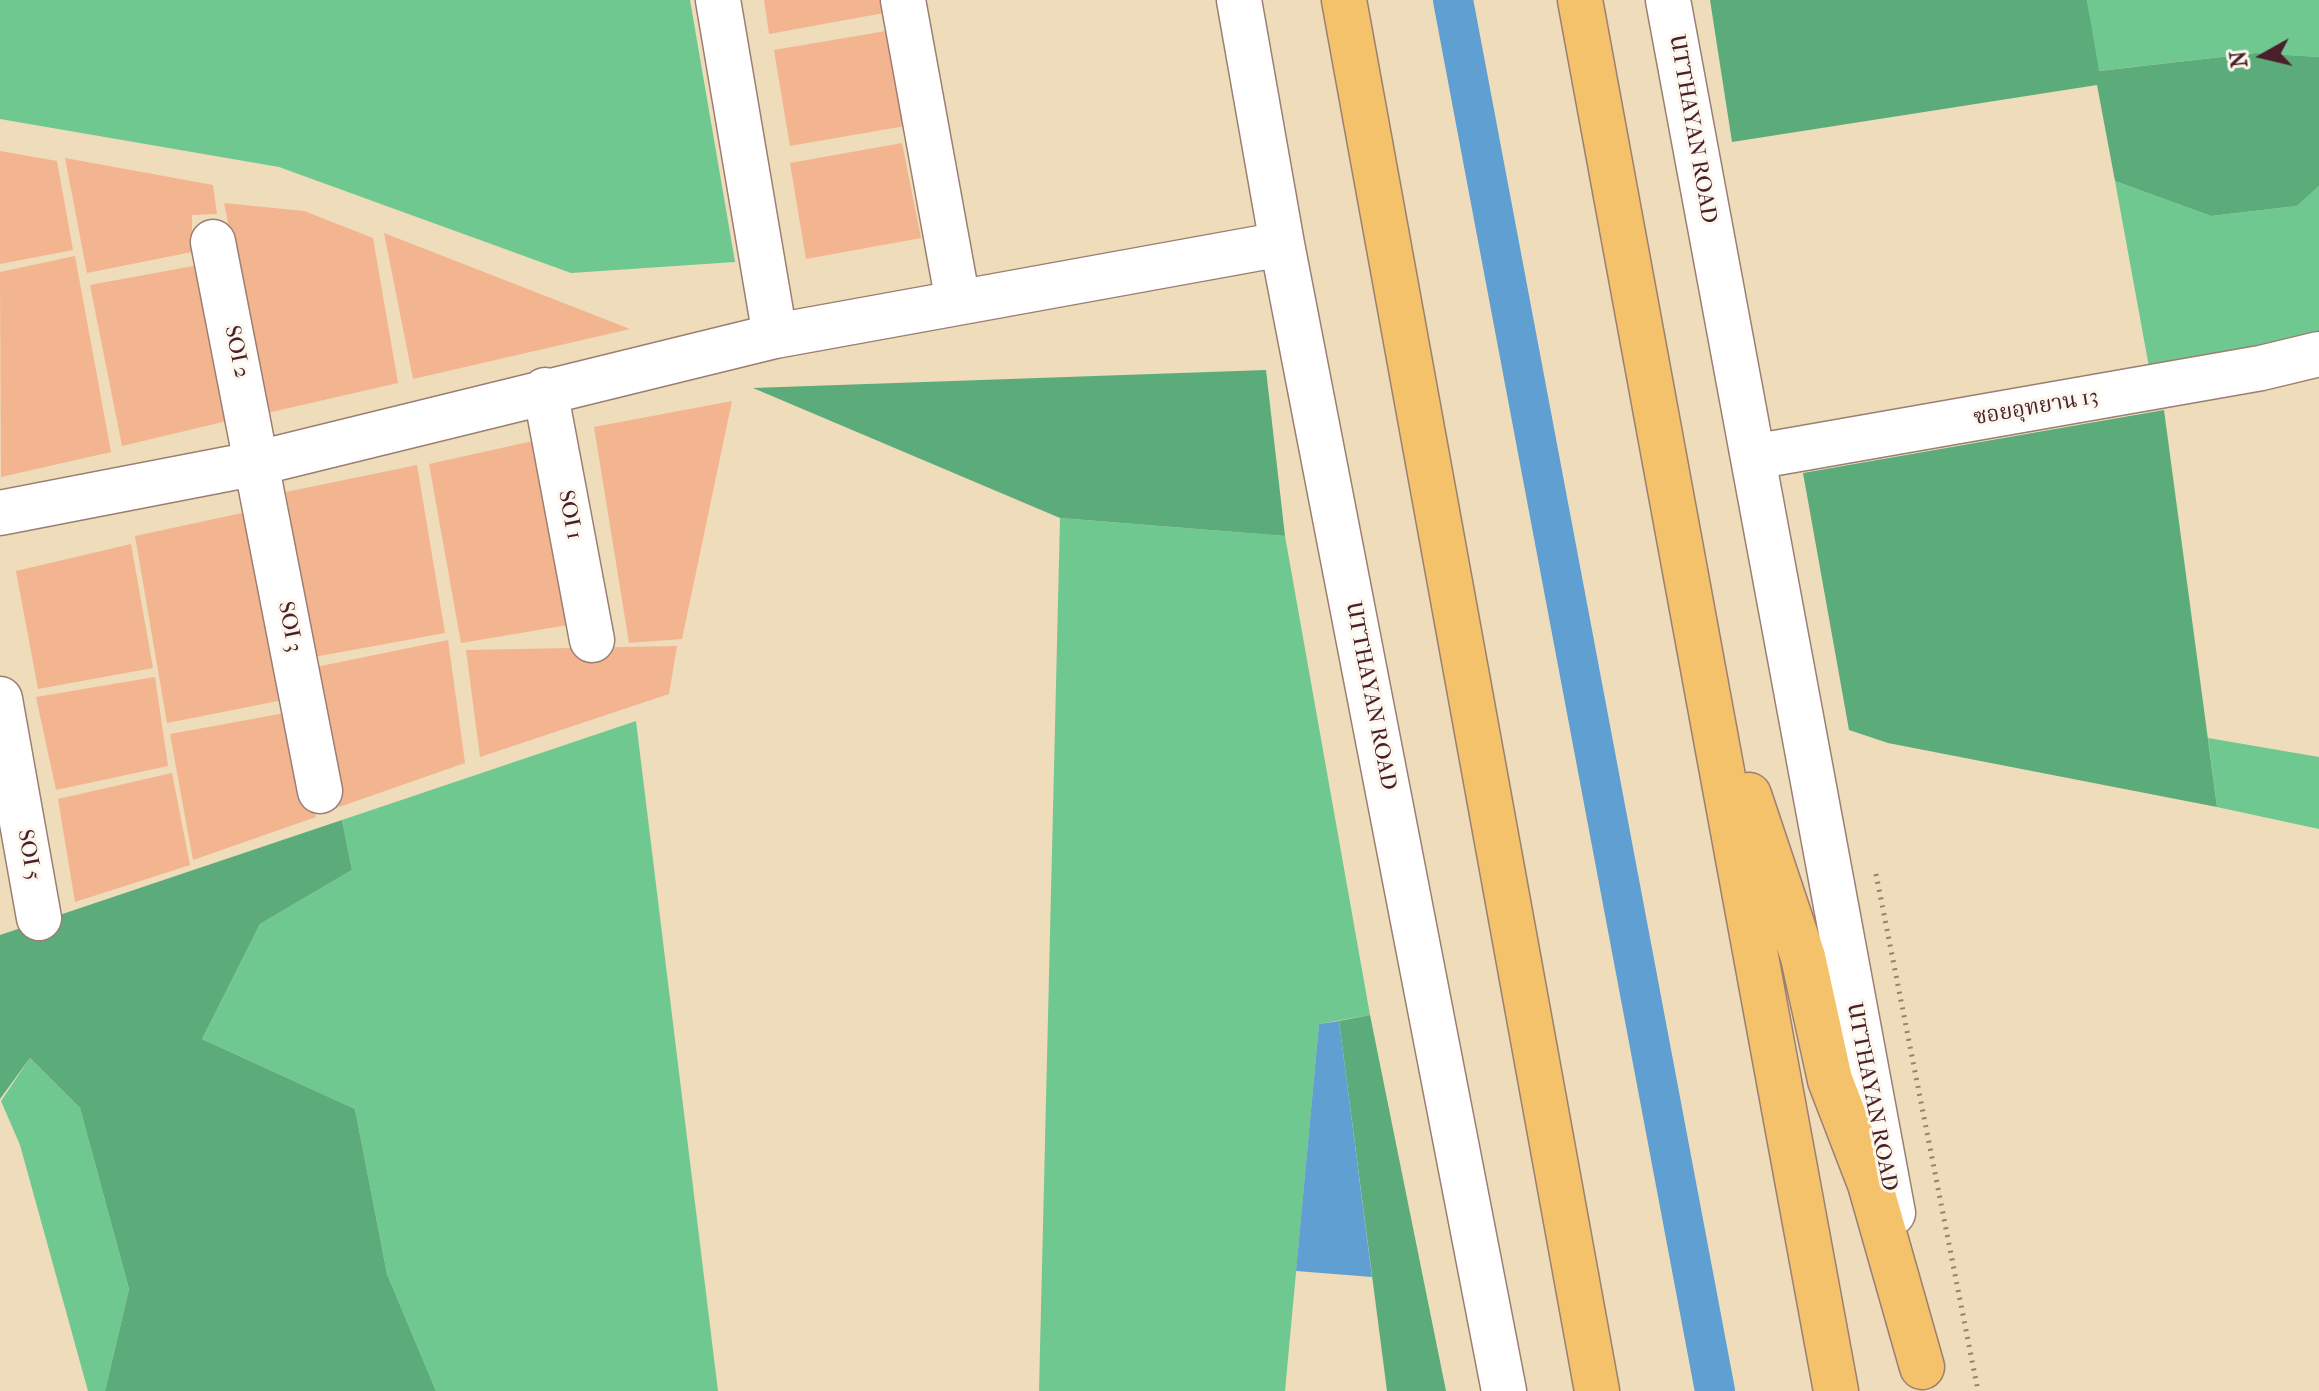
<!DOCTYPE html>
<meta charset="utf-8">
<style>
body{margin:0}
#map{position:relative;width:2319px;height:1391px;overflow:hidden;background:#efdcba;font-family:"IM FELL French Canon",serif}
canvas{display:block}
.north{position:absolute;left:2223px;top:16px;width:80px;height:80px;-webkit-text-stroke:6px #fbf7ec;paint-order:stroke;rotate:262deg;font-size:22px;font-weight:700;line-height:32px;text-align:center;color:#4a1f2b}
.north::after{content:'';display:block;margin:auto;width:28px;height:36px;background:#4a1f2b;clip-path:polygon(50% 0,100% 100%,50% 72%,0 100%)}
</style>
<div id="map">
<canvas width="2319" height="1391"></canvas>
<div class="north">N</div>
</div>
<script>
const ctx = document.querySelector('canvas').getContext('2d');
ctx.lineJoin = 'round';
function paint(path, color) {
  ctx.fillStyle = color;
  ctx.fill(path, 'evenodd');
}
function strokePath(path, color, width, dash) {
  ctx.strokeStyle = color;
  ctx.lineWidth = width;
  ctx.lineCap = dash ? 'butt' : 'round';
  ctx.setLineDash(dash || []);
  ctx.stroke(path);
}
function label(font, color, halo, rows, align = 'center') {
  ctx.font = font + ' "IM FELL French Canon","Noto Serif Thai",serif';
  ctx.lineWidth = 6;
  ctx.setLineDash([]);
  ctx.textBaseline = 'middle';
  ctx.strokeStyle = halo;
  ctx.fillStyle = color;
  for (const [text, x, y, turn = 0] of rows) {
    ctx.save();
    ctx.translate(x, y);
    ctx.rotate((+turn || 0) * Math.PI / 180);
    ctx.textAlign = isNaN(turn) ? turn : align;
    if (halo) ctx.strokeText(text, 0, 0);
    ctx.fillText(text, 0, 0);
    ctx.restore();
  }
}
const green = new Path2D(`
 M0,0h690l45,262 -164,11 -292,-106 -279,-48z
 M2087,0h232v57l-63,-4 -158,18z
 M2115,181l96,35 86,-10 22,-20v150l-170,31z
 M1060,518l225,18 85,479 -51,9 -34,367h-246z
 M636,721l82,670h-282l-49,-117 -32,-165 -153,-70 58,-115 92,-54 -10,-50z
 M2208,738l111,19v72l-102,-22z
 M30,1058l50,50 49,181 -24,102h-17l-68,-246 -19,-44z`);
const forest = new Path2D(`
 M1710,0h377l12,71 157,-18 63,4v129l-22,20 -86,10 -96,-35 -18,-96 -365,57z
 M1266,370l19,166 -225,-18 -307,-130z
 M2164,410l53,397 -329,-64 -39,-13 -46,-257z
 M342,820l10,50 -92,54 -58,115 153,70 32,165 49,117h-331l24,-102 -49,-181 -50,-50 -30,41v-164z
 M1370,1015l76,376h-59l-48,-370z`);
const water = new Path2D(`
 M1339,1021l33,256 -76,-6 23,-247z`);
const canal = new Path2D(`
 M1453,0l262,1391`);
const building = new Path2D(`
 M764,0h117l3,13 -115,21z
 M886,31l19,95 -115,20 -16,-96z
 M902,143l19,95 -115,21 -16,-96z
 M0,151l57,10 16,89 -73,14z
 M65,158l148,27 4,29 -25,1v37l-105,21z
 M224,203l80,8 69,27 25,145 -131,30z
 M384,233l246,96 -217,50z
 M75,256l36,196 -110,25 -1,-205z
 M204,264l27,156 -109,26 -32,-161z
 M732,401l-50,238 -53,4 -35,-216z
 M533,441l35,184 -107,18 -32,-179z
 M417,465l28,168 -131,24 -28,-165z
 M256,510l37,188 -126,25 -32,-187z
 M131,544l22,124 -115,21 -22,-118z
 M448,640l17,123 -126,44 -28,-139z
 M677,646l-8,48 -189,63 -14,-107z
 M155,677l13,89 -112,24 -20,-93z
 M296,711l20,106 -123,43 -23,-126z
 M172,773l18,92 -115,37 -17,-103z`);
const path = new Path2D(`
 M1876,874l102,517`);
const minor = new Path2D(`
 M718,0l57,336
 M903,0l55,302
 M1239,0l43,244 222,1147
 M1668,0l225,1213
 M213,242l107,549
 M545,390l47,250
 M1753,457l508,-89 58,-14
 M0,513l258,-50 517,-127 507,-92
 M0,699l39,219`);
const major = new Path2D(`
 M1344,0l253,1391
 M1580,0l256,1391
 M1749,795l54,162 27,123 40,104 52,183`);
const streetNames = [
 ["UTTHAYAN ROAD",1692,129,80],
 ["SOI 2",236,352,78],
 ["ซอยอุทยาน 13",2036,408,-10],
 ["SOI 1",569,515,79],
 ["SOI 3",289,627,79],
 ["UTTHAYAN ROAD",1370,696,79],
 ["SOI 5",28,855,80],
 ["UTTHAYAN ROAD",1871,1097,79]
];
paint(green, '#6fc890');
paint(forest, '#5bac7a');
paint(water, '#609fd2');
strokePath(canal, '#609fd2', 40);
paint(building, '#f3b490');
strokePath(minor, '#9c7e72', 47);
strokePath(major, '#9c7e72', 47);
strokePath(path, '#9c7e72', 5, [2, 6]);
strokePath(minor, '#fff', 44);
strokePath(major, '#f3c26a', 44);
label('22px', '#4a1f2b', '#fbf7ec', streetNames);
</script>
